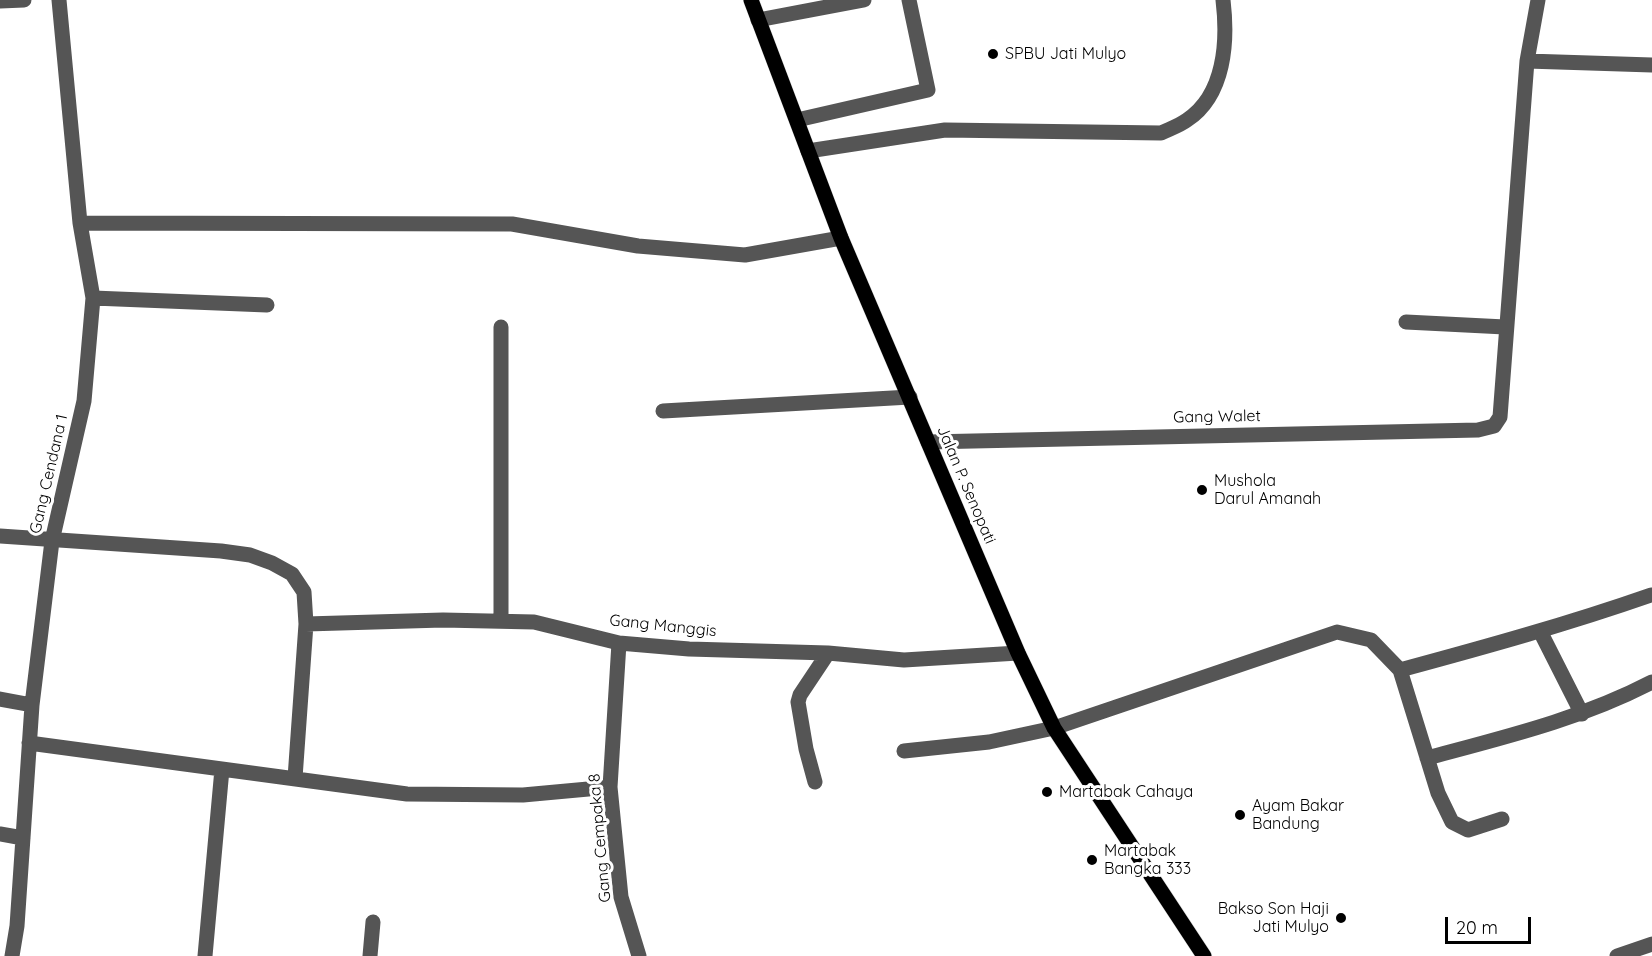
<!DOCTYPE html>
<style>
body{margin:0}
#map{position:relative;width:1652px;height:956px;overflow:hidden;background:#fff;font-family:Quicksand,sans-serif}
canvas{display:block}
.scale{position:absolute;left:1445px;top:917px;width:86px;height:27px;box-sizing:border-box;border:3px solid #000;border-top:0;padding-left:8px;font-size:18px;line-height:21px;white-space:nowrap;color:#000;-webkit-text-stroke:4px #fff;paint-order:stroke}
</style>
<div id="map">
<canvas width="1652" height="956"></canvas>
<div class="scale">20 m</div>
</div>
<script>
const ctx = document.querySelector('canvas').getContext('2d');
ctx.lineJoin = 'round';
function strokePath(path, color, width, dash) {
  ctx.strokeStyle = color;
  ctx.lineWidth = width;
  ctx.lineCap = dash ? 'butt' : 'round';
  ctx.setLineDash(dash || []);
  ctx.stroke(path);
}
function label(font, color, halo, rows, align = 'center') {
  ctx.font = font + ' Quicksand,sans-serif';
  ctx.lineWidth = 6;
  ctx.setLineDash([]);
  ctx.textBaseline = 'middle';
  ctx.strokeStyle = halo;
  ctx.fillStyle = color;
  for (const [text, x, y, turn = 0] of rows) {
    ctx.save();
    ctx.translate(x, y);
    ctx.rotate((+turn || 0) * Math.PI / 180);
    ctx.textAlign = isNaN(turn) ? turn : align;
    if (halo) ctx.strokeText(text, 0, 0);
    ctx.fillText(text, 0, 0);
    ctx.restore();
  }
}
const minor = new Path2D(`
 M0,1l24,-1
 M758,20l106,-20
 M1527,61l125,4
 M797,120l131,-30 -19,-90
 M808,151l137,-21 216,3c8,-4 18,-7 26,-13 38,-25 41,-79 36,-120
 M80,223l432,1 126,22 107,9 96,-17
 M93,298l174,7
 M1406,322l99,5
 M501,327v293
 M663,411l247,-14
 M928,442l550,-12 16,-4 6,-9 27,-356 11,-61
 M0,536l221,15 29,4 22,8 20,11 12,18 2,32 -11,154
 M306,624l137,-4 91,2 85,21 70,6 139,4 76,7 114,-7
 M1541,633l41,81
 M619,643l-9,144 11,110 18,59
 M1400,670c85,-23 168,-46 251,-75
 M0,699l32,6
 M29,743l378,51 116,1 87,-8
 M904,751l85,-9 65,-14 283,-96 34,8 29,30 38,123 14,29 16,8 34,-11
 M1427,758c78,-21 154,-39 225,-76
 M815,782l-9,-33 -8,-47 2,-7 28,-42
 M0,834l23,4
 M12,956l5,-30 15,-221 20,-164 32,-140 9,-103 -13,-75 -21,-223
 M205,956l17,-187
 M370,956l3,-34
 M1617,956l35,-12`);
const major = new Path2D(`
 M751,0l90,238 177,415 36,75 150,228`);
const markers = [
 [993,54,6,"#000"],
 [1202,490,6,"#000"],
 [1047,792,6,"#000"],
 [1240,815,6,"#000"],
 [1092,860,6,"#000"],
 [1341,918,6,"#000"]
];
const poiNames = [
 ["SPBU Jati Mulyo",1005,54],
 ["Mushola",1214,481],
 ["Darul Amanah",1214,499],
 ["Martabak Cahaya",1059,792],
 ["Ayam Bakar",1252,806],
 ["Bandung",1252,824],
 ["Martabak",1104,851],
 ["Bangka 333",1104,869],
 ["Bakso Son Haji",1329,909,"right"],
 ["Jati Mulyo",1329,927,"right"]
];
const streetNames = [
 ["Gang Walet",1217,417,-1],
 ["Gang Cendana 1",49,474,-77],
 ["Jalan P. Senopati",966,485,67],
 ["Gang Manggis",663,626,6],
 ["Gang Cempaka 8",600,838,-95]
];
strokePath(major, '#dbdbdb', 16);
strokePath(minor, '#555', 15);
strokePath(major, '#000', 15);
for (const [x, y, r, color] of markers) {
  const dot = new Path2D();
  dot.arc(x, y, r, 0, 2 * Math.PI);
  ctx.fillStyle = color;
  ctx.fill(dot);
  strokePath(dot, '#fff', 2);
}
label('16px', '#000', '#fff', poiNames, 'left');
label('16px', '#000', '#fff', streetNames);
</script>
